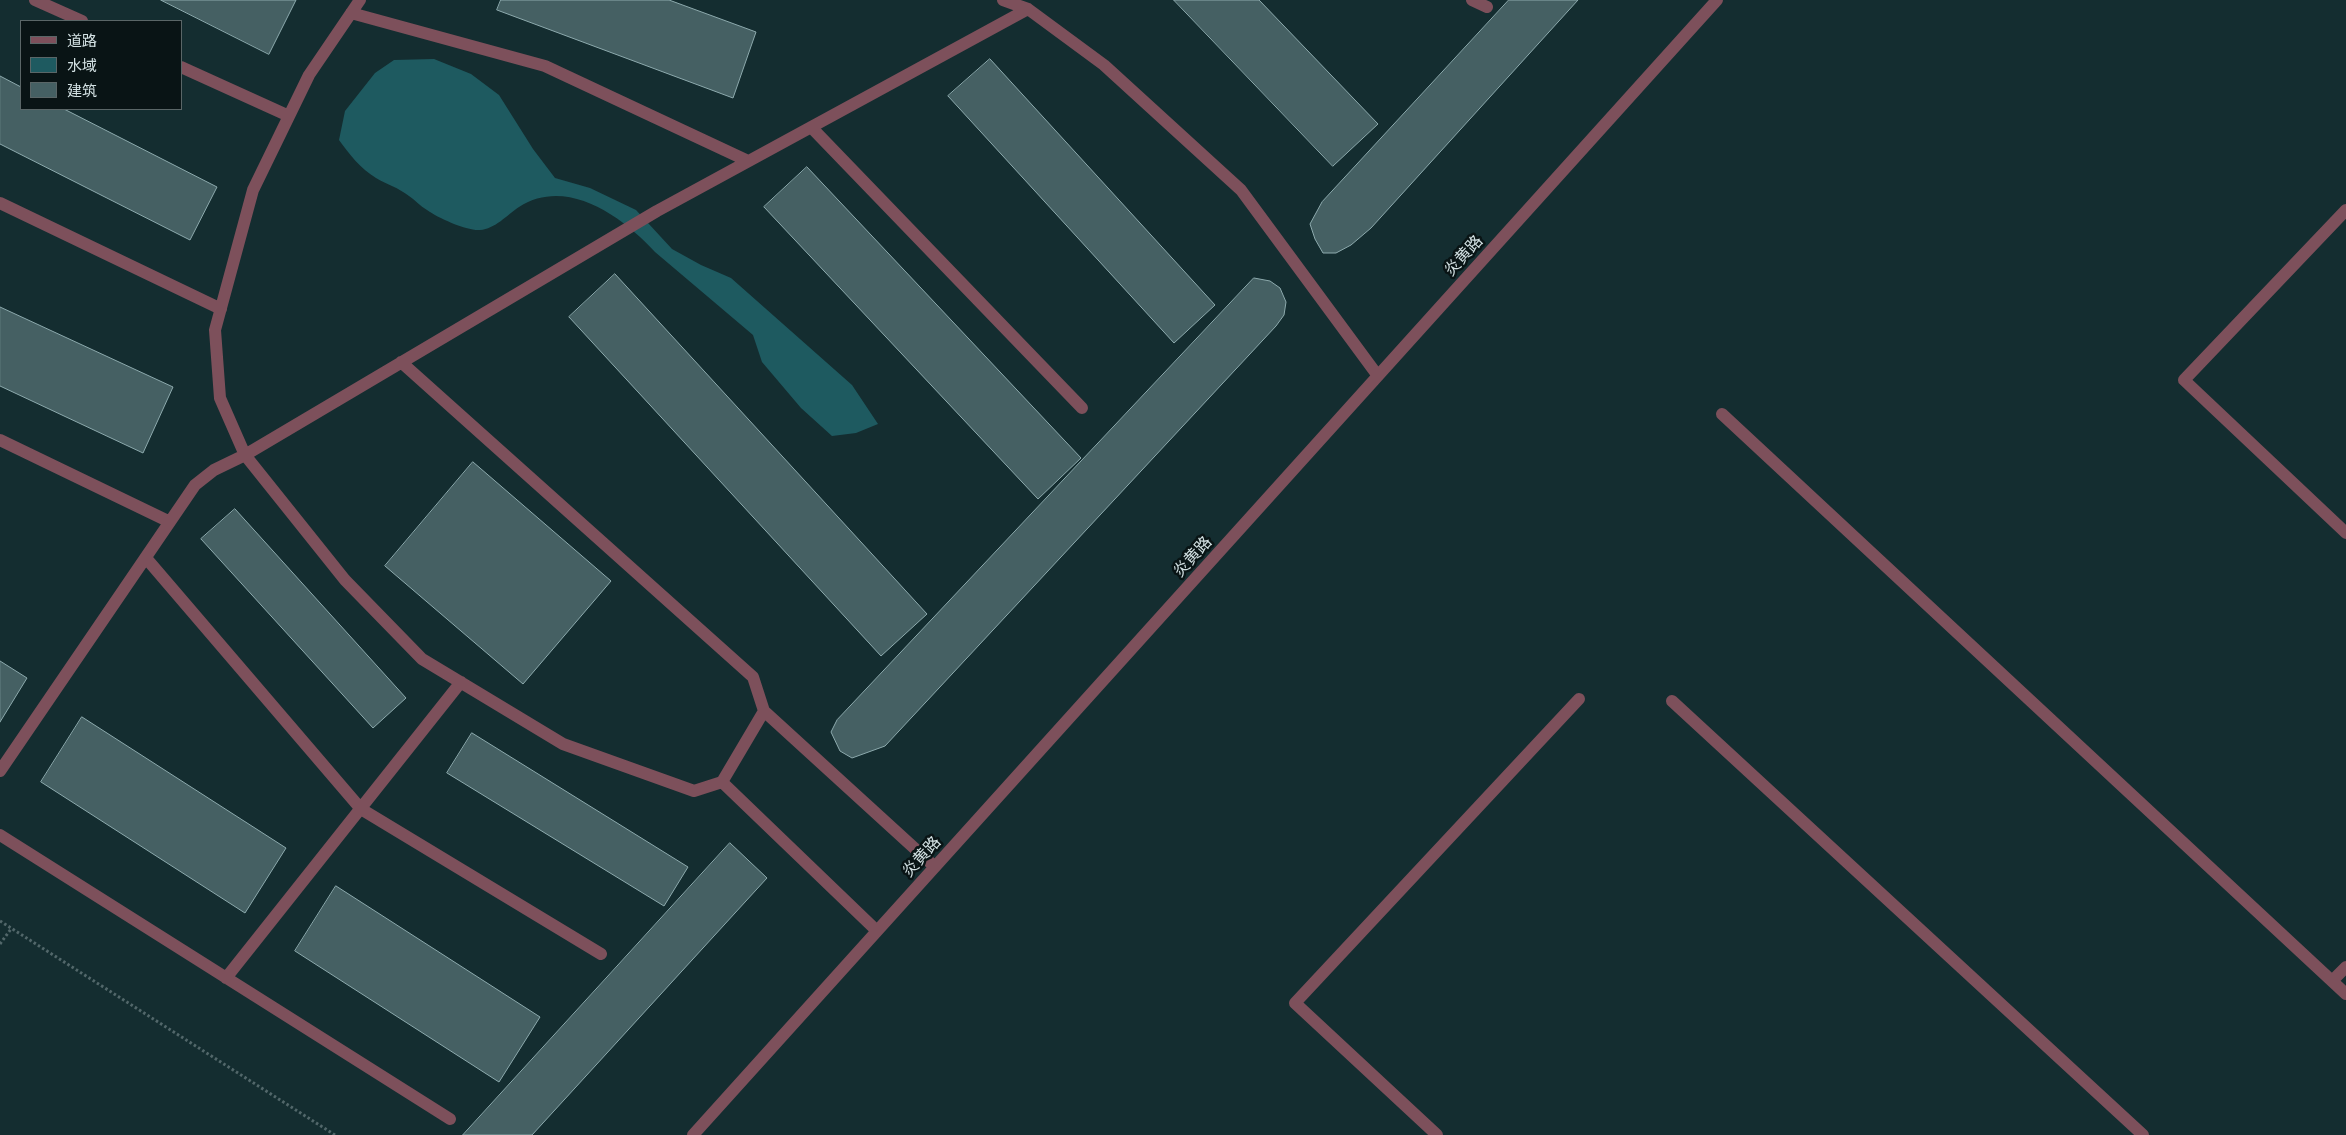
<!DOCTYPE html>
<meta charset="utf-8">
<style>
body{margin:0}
#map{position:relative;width:2346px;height:1135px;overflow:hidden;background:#142d30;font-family:"IBM Plex Sans","Noto Sans SC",sans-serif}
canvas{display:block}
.legend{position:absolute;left:20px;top:20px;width:162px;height:90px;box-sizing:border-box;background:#091415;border:1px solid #5a6667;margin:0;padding:6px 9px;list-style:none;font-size:15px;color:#d3e1e3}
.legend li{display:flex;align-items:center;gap:10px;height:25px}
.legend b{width:25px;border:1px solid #5a6667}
</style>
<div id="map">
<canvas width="2346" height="1135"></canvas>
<ul class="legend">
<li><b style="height:6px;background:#7d505b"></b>道路</li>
<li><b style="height:14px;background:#1e5a60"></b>水域</li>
<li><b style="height:14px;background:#456063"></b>建筑</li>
</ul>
</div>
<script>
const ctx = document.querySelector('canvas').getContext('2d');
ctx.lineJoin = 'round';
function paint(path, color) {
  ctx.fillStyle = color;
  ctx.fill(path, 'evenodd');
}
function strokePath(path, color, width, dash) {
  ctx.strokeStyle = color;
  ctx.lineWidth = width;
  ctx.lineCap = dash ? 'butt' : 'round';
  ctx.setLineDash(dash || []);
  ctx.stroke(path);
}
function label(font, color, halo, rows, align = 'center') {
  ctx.font = font + ' "IBM Plex Sans","Noto Sans SC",sans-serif';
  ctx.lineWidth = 5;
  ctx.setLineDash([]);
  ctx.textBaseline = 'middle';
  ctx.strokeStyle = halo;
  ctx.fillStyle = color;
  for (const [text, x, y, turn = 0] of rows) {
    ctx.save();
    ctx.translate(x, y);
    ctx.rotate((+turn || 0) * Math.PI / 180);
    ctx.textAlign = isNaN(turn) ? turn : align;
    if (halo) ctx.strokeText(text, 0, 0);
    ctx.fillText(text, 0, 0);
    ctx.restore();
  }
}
const water = new Path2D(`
 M434,59l37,15 28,21 34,54 22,29 35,10 46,22 36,39 29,16 30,13 121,107 26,39 -22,9 -24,3 -31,-28 -39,-46 -9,-27 -98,-83c-32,-35 -88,-76 -136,-45 -12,8 -24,22 -39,23 -13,1 -42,-12 -53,-20 -7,-4 -12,-10 -18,-14 -10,-8 -23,-12 -33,-18 -15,-9 -27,-24 -37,-38l6,-29 30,-38 19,-13z`);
const building = new Path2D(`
 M161,0h135l-27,54z
 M501,0h168l87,32 -23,66 -236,-88z
 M1174,0h85l119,124 -45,42z
 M1509,0h69l-207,228 -20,17 -15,8h-13l-8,-14 -5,-15 12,-22z
 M990,59l225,246 -41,38 -226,-247z
 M0,76l21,11v22h43l153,78 -27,53 -190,-96z
 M807,167l274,291 -43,41 -274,-292z
 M615,274l312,340 -46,42 -312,-339z
 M1254,278l16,3 10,7 6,14 -2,13 -8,11 -391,420 -33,12 -12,-7 -9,-19 6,-12z
 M0,307l173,80 -30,66 -143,-67z
 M473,462l138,119 -88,103 -138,-118z
 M235,509l171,189 -33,30 -172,-189z
 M0,661l27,17 -27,44z
 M82,717l204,131 -41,65 -204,-131z
 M472,733l216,134 -24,39 -217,-133z
 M730,843l37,35 -235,257h-69z
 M336,886l204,131 -41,65 -204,-131z`);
const path = new Path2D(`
 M0,921l335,214
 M0,944l11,-15`);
const minor = new Path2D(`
 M35,0l47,21
 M360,0l-51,75 -56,115 -38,140 5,68 25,57 100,125 77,79 141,85 131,47 28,-9 42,-71
 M1003,0l25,9 76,56 137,125 137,186
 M1472,0l15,7
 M351,13l194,53 203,95
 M181,67l108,49
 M811,127l271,281
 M0,203l221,106
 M2346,210l-162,170 162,153
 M401,362l352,315 11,34 171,156
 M1722,414l624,580
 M0,440l170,82
 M146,558l215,251 240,145
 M1672,701l471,434
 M0,771l195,-286 19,-15 31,-15 412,-244 371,-202
 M722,782l155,149
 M0,835l450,284
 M226,978l235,-296
 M2332,981l14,-14
 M693,1135l1024,-1135
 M1437,1135l-142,-132 284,-304`);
const streetNames = [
 ["炎黄路",1464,256,-48],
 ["炎黄路",1193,557,-48],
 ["炎黄路",922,857,-48]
];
paint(water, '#1e5a60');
paint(building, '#456063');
strokePath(building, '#8daaad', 1);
strokePath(path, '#52676a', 3, [2.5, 2.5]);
strokePath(minor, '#7d505b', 12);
label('16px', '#d3e1e3', '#091415', streetNames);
</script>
